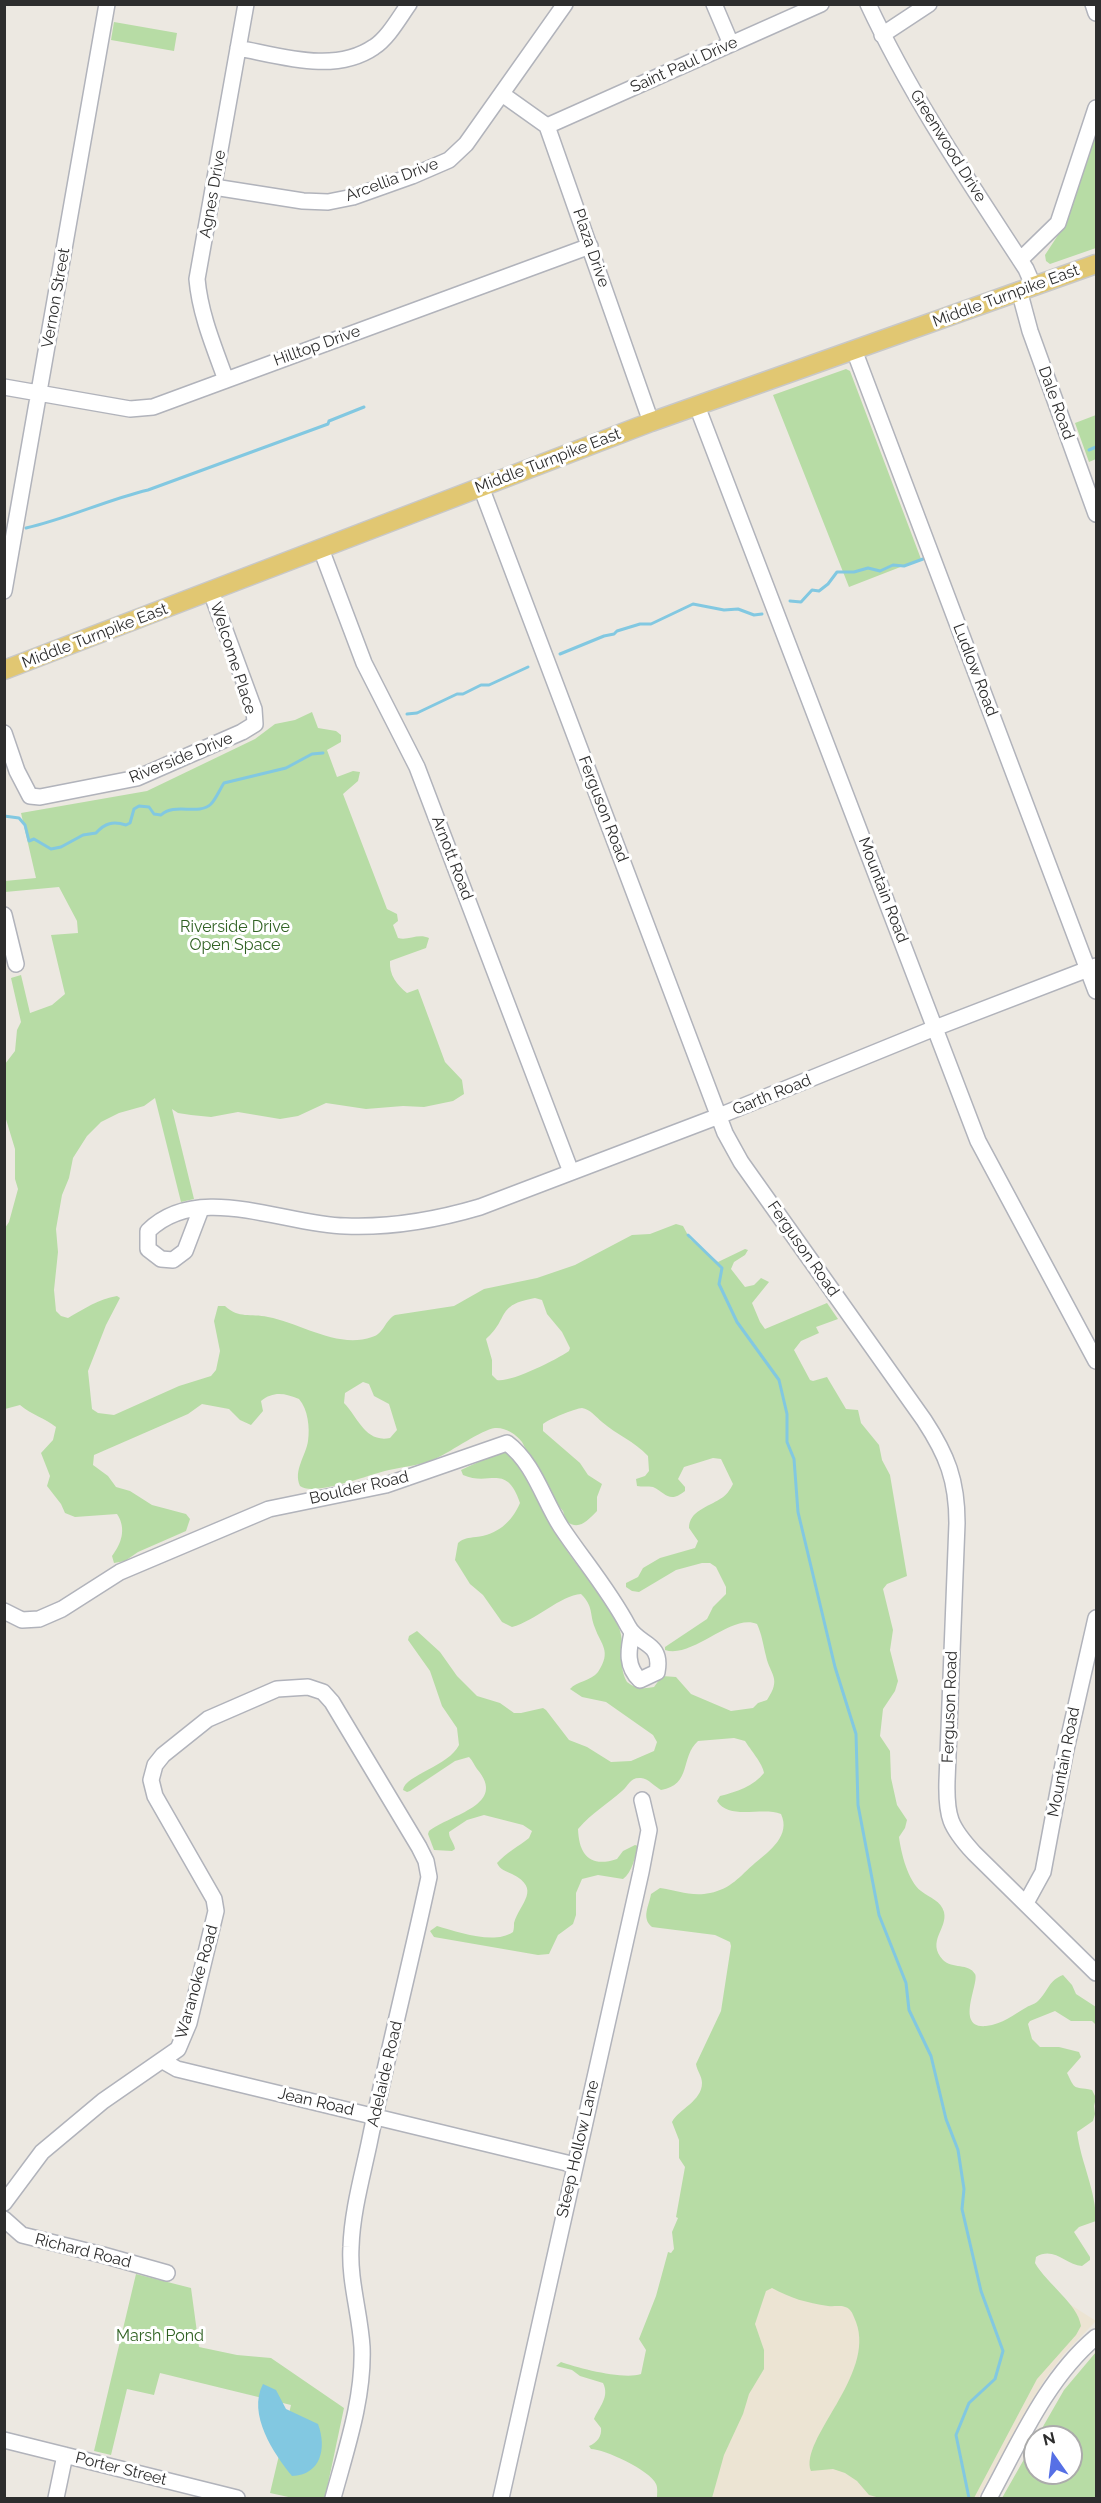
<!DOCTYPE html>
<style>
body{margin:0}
#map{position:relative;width:1101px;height:2503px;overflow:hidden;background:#ece8e1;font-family:Raleway,sans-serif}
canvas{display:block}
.frame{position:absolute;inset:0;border:6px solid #2d2d2d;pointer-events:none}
.north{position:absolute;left:1023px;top:2425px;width:60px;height:60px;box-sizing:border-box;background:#fff;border:2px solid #ababab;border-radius:50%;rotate:346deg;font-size:16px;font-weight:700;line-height:24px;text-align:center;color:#2d2d2d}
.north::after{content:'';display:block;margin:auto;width:21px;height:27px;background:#5670e5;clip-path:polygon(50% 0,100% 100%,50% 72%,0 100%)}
</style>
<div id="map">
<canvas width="1101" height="2503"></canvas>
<div class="frame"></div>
<div class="north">N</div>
</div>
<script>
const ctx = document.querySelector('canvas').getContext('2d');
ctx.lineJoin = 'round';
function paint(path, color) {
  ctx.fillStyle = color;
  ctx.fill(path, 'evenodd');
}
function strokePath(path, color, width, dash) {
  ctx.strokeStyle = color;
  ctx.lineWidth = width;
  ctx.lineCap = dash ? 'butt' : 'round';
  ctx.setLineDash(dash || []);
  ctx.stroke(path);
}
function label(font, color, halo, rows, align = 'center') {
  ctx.font = font + ' Raleway,sans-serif';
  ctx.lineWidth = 6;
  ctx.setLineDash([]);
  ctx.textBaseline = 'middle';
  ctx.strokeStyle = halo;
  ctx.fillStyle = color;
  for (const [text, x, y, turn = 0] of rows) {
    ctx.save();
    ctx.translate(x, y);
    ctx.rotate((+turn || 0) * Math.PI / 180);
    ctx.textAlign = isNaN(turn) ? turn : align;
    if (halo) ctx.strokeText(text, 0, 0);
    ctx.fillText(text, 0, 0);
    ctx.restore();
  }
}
const education = new Path2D(`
 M794,2146l166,88 136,87 -32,33 -19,25 -67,119h-266z`);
const green = new Path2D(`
 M114,22l63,11 -3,18 -63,-11z
 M1096,116v132l-46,16 -4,-3 -1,-6 17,-26 12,-27 3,-22z
 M846,369l4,2 71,188 -72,28 -76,-192z
 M1096,415v44l-7,3 -14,-39z
 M312,712l6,16 18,3 5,4v7l-14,8 10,27 16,-6 7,1 -2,9 -15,13 44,115 10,5 1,7 -5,4 5,13c10,3 20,-5 31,0l-3,10 -36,13c-1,14 7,24 17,32l11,-4 27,73 17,18 2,14 -11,7 -29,6 -21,-1 -37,3 -40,-6 -28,13 -18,3 -42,-7 -27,5 -20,-2 -13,-2 -6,-4 22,90 -13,3 -26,-104 -11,8 -25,7 -18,9 -14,14 -14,22 -4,20 -7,17 -6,34 2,23 -4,38 2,21 5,5 7,2c16,-9 30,-19 49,-22l3,2 -14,27 -18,46 4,38 6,4 16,2 65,-29 32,-10 5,-6 4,-19 -6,-30 4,-15h7c14,13 25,7 43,11 33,6 69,32 104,20 12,-3 13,-17 23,-22l59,-9 30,-17 53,-11 38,-13 57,-30 18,-1 26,-10 7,2 7,13 28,23 27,-13 3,1 -3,5 -11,7 -3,7 14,18 9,-2 7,-7 8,4 -17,21 8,19 5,7 62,-26 11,16 -22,8 3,6 -18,8 -7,9 16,30 3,1 14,-4 19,32 12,1 3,13 18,22 3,15 8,15 17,101 -20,8 -4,5 10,41 -3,20 8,31 -3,10 -12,18 -3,27 10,15 1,27 6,27 10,15 -2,8 -6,9c2,16 9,44 22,54 9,7 20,10 23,21 4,17 -18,29 -1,48 9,9 26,3 32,14 5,8 -21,55 11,52 17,-2 27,-11 41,-19 3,-2 9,-3 12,-7 9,-9 10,-20 24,-25l9,10 4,9 20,13v18l-4,-4h-21l-16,-10 -25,10 -2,3 4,15 8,8h19l20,5 2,5 -14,16c9,18 5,13 25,17l4,8 -2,8 1,8 -2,7 -16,11c4,31 19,58 19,89l-17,6 -5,5 16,25v3l-8,6c-16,-1 -28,-20 -46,-9l-1,6c12,21 43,41 46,63l-5,9 -39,44 -63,119h-94l-11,-3 -12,-14 -12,-8 -12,-4 -22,2c-12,-32 65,-96 45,-149 -2,-4 -3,-9 -6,-12 -6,-6 -15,-3 -22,-4 -21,-3 -38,-8 -56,-18l-6,3 -11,33 9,26v19l-15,25 -6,20 -19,41 -12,43h-55c0,-4 1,-10 -1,-14 -6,-14 -52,-35 -65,-35l-2,-3c8,-3 13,-10 12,-18l-7,-9c5,-12 16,-22 9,-36l-23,-7 -8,-6 -16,-4 5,-4c17,6 62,18 80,12l5,-24 -7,-11 17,-43 12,-44 3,1 3,-4 -2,-17 6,-14 -2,-1 9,-50 -6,-9v-18l-7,-18c7,-13 30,-21 30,-39 0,-7 -5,-12 -6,-19l25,-53 10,-65 -1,-4 -15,-7 -63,-8c-11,-9 -3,-21 -1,-33l9,-6c17,2 31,9 50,5 21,-4 30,-17 45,-30 15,-12 36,-28 26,-49 -19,-8 -51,7 -64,-13l3,-5c16,-4 34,-10 44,-23 -1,-9 -14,-24 -19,-32l-11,-3 -36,3c-18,16 -6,44 -37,49 -6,-3 -13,-12 -20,-12 -11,-1 -12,7 -19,13 -16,14 -29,21 -44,38 1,26 12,39 39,30l6,-8 12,-6 3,1c-3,11 -6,27 -15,33l-25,-4 -16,4 -6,14v22l-3,9 -15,11 -9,19 -11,1 -104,-18 -4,-6 7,-5c21,6 57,19 76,6 1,-3 1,-6 1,-9 6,-20 28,-34 -2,-49 -6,-3 -12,-4 -15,-11 9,-10 22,-17 32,-25l3,-7 -9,-6 -39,-10 -17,5 -18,12c0,7 5,10 6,17l-3,2 -18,-1 -6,-16 1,-3c22,-17 79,-26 48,-62 -3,-4 -4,-8 -8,-12l-14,4 -45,30 -3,1 -4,-2c2,-15 46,-24 56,-45l-2,-17 -15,-22 -12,-35 -22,-31 1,-4 8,-5 23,21 17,24 20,20 23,7 14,10h7l22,-5 3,2 23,30 18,7 24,15 20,-1 23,-10 3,-9 -4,-7 -47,-33 -24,-5 -12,-8c7,-8 21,-8 28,-17 14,-21 3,-27 -3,-44 -6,-15 -1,-21 -14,-34 -20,1 -46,27 -69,33l-10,-5 -19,-27 -13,-11 -15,-24 3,-17c6,-5 10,-5 18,-6 21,-2 36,-15 44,-34 -14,-41 -30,-16 -57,-28l-2,-5 41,-19c16,5 33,46 41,60 11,20 24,41 38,59 15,18 29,35 38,58 7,17 -2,37 8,54 9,7 17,7 27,5l8,-11 14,1 15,17 40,17 22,-3 5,-5 9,-3c15,-22 3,-25 -1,-44 -3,-12 -4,-21 -9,-32 -26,-11 -64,35 -92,26v-3l42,-28 6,-12 13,-13v-7l-10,-20 -6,-4h-8l-26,7 -37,22 -7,-1 -6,-4v-4l12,-6 5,-9 17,-10 35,-10 3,-7 -9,-13c0,-17 19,-21 31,-29 6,-3 10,-9 13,-15l-12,-25 -8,-1 -29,9 -6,12 7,8v4c-16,13 -19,2 -32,-4 -5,-1 -11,0 -16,-1l-1,-7 9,-3 4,-5 -1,-15c-14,-15 -31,-21 -46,-34 -6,-5 -12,-13 -20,-14 -6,0 -35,12 -39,16v7l37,32 8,12 14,9 -5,13v14c-10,10 -18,20 -31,10l-3,-10 -12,-14 -29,-55c-6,-8 -17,-15 -27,-14 -14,2 -43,23 -58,30 -18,8 -30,8 -48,12 -19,4 -75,27 -89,16 -7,-16 6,-30 8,-45 2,-13 0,-32 -9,-42 -14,-6 -26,-8 -38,2l2,10 -12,14 -11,-5 -11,-11 -27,-5 -14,10 -94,41 -1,10 15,11 8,11 14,4 22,14 34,9 4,5 -4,12 -48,21 -13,9 -11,2 -2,-7c9,-12 15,-27 5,-42l-42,3 -10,-4 -4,-9 -14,-18 3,-10 -9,-23 12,-13 3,-13c-11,-9 -24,-12 -36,-22l-15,4v-181l4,-6 9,-33 -3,-10v-30l-10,-33v-52l10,-13 2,-21 4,-8 -10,-44 10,-3 9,38 22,-8 13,-11 -14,-59 27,-2 -1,-12 -18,-34 -54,5v-11l31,-3 -15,-65 126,-22 108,-52 20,-15 20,-4zM535,1298l7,2 5,14 15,18 8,16 -1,3c-13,9 -59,32 -72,29l-5,-5v-15l-6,-21c24,-21 9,-34 49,-41zM363,1382l6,2 5,12 15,8 8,26 -7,8c-25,5 -32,-21 -46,-35l1,-10z
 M136,2274l55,14 8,59 38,8 34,3 73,50 -19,90h-32l-23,-5 21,-88 -131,-32 -6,22 -27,-6 -16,66 -17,-4z
 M1096,2352v146h-94l33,-58v33h36v-36h-34l27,-47z`);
const water = new Path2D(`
 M263,2384l13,6 10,19 32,15c9,24 3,51 -26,52 -18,-22 -45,-62 -29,-92z`);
const stream = new Path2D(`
 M1089,450l7,-3
 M26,528c41,-9 80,-28 122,-38l180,-66 1,-3 35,-14
 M790,601l11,1 11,-12 7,1 9,-7 9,-12h17l14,-4 12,3 13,-6 11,1 19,-7
 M560,654l44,-18 10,-2 3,-3 23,-7h11l42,-20 31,6 14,-1 16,6 8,-1
 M407,714l10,-1 40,-19h6l18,-9h8l39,-18
 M4,816l15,2 6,7 4,16 5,-2 17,10 10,-2 22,-12 13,-2c9,-10 17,-12 30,-8l4,-2 4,-14 5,-3 10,1 5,7 7,1c14,-13 37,1 50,-11 5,-5 9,-15 13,-21l62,-15 26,-14 11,-1
 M688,1235l34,33 -3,16 18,38 42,58 8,34v28l7,17 4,53 37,155 21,67 2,71 21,110 27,68 3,27 22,46 15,63 12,31 6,39 -2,20 19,82 22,60 -8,28 -26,24 -13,32 13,63`);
const minor = new Path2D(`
 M714,4l17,40
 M868,4c44,94 102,179 158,265l7,16
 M1093,4l3,9
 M882,35l47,-31
 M238,48c43,8 97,26 136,-1 14,-9 25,-29 35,-43
 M502,94l45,32 104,296
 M547,126l274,-122
 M214,187l89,14 25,1 25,-5 59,-21 37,-16 17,-16 99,-140
 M1020,260l38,-37 38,-115
 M1019,290l11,41 66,183
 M854,350l242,641
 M226,380c-12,-33 -26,-66 -29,-101l49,-275
 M4,387l126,22 23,-2 437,-161
 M697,406l281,735 118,220
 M481,487l244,646 16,29 183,258c23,35 33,60 33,103l-10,258c-1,36 3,46 27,72l122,120
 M321,549l43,114 53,104 154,405
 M4,591l103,-587
 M4,733l13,38 13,25 10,1 97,-19 105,-46 13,-8 -1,-15 -43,-117
 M4,915l12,49
 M201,1209l-16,42 -12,9 -12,-1 -13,-10v-18c50,-50 136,-6 197,-5 47,2 91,-6 135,-19l239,-91 216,-88 161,-62
 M4,1611l18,9 17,-1 23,-10 58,-37 149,-63 117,-24 121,-42c27,20 36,56 54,84 22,33 48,63 67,99 10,20 35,15 29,46l-17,8c-14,-13 -12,-29 -8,-47
 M1026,1903l17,-31 22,-118 31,-136
 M163,2061l14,8 398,96
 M4,2203l38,-51 61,-51 75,-52 11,-26 27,-112 -2,-12 -59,-103 -4,-16 4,-15 8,-10 45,-36 69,-30 31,-2 15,5 9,10 87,145 7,14 3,16c-19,89 -42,178 -60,267 -7,33 -17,69 -18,103 -2,34 9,66 11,100 2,51 -16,103 -29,151
 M4,2219l18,16 81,20 64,18
 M4,2440l233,58
 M56,2498l9,-43
 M501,2498l140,-626 8,-42 -7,-30
 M989,2498c30,-55 58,-120 107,-161`);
const major = new Path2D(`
 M4,670l647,-248 445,-158`);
const streetNames = [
 ["Saint Paul Drive",684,65,-24],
 ["Greenwood Drive",948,146,58],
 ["Arcellia Drive",392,180,-20],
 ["Agnes Drive",213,194,-80],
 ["Plaza Drive",591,248,71],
 ["Middle Turnpike East",1006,296,-20],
 ["Vernon Street",56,298,-80],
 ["Hilltop Drive",317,346,-20],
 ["Dale Road",1056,403,70],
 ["Middle Turnpike East",548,461,-21],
 ["Middle Turnpike East",95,636,-21],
 ["Welcome Place",233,658,72],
 ["Ludlow Road",975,670,69],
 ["Riverside Drive",181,758,-22],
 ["Ferguson Road",603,809,69],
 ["Arnott Road",452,858,69],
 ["Mountain Road",883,890,69],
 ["Garth Road",772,1095,-22],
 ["Ferguson Road",803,1249,55],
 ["Boulder Road",359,1488,-13],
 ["Ferguson Road",950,1707,-88],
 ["Mountain Road",1064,1762,-79],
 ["Waranoke Road",197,1982,-74],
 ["Adelaide Road",385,2074,-77],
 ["Jean Road",316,2102,13],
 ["Steep Hollow Lane",578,2149,-77],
 ["Richard Road",83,2251,14],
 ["Porter Street",121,2469,14]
];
const parkNames = [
 ["Riverside Drive",235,927],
 ["Open Space",235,945],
 ["Marsh Pond",160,2336]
];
paint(education, '#ece4d3');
paint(green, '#b7dca5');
paint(water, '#82c8e1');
strokePath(stream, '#82c8e1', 3);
strokePath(minor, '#b1b3bb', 18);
strokePath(major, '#c8c8c8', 21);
strokePath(minor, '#fff', 15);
strokePath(major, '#e1c772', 18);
label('16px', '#2d2d2d', '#fff', streetNames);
label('16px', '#316224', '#fff', parkNames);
</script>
